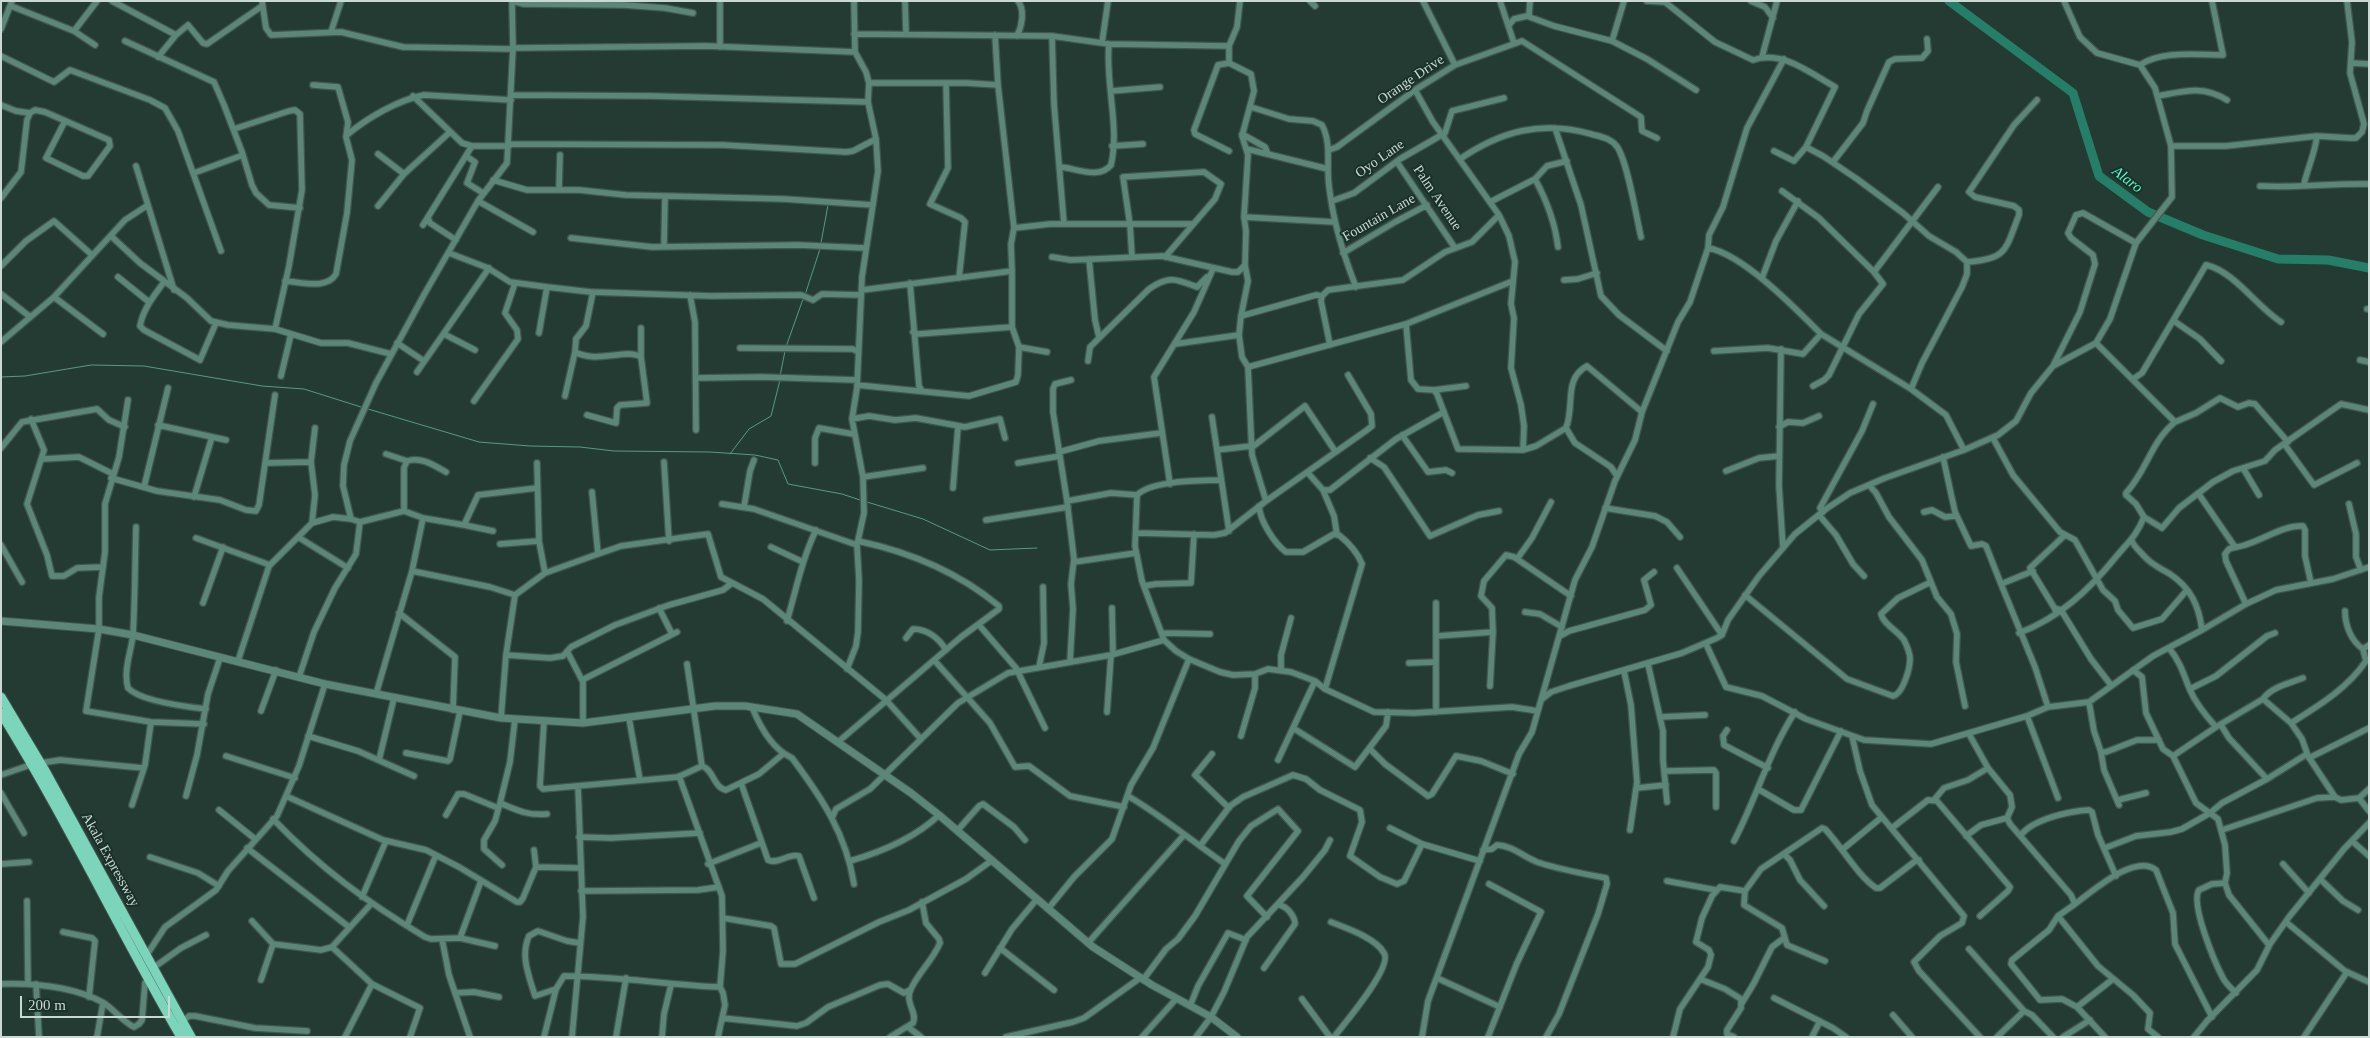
<!DOCTYPE html>
<style>
body{margin:0}
#map{position:relative;width:2370px;height:1038px;overflow:hidden;background:#243b34;font-family:Georgia,serif}
canvas{display:block}
.frame{position:absolute;inset:0;border:2px solid #cbd9d4;pointer-events:none}
.scale{position:absolute;left:20px;top:996px;width:150px;height:22px;box-sizing:border-box;border:2px solid #cbd9d4;border-top:0;padding-left:6px;font-size:15px;line-height:18px;white-space:nowrap;color:#cbd9d4;-webkit-text-stroke:4px #1a312a;paint-order:stroke}
</style>
<div id="map">
<canvas width="2370" height="1038"></canvas>
<div class="frame"></div>
<div class="scale">200 m</div>
</div>
<script>
const ctx = document.querySelector('canvas').getContext('2d');
ctx.lineJoin = 'round';
function strokePath(path, color, width, dash) {
  ctx.strokeStyle = color;
  ctx.lineWidth = width;
  ctx.lineCap = dash ? 'butt' : 'round';
  ctx.setLineDash(dash || []);
  ctx.stroke(path);
}
function label(font, color, halo, rows, align = 'center') {
  ctx.font = font + ' Georgia,serif';
  ctx.lineWidth = 4;
  ctx.setLineDash([]);
  ctx.textBaseline = 'middle';
  ctx.strokeStyle = halo;
  ctx.fillStyle = color;
  for (const [text, x, y, turn = 0] of rows) {
    ctx.save();
    ctx.translate(x, y);
    ctx.rotate((+turn || 0) * Math.PI / 180);
    ctx.textAlign = isNaN(turn) ? turn : align;
    if (halo) ctx.strokeText(text, 0, 0);
    ctx.fillText(text, 0, 0);
    ctx.restore();
  }
}
const stream = new Path2D(`
 M821,243l7,-38
 M805,295l15,-46
 M786,347l17,-48
 M780,376l5,-25
 M1,377l24,-1 66,-11 53,1 118,20 42,3 57,18
 M368,409l111,33 51,4 50,1 34,4 96,1 45,3 23,5 10,24 54,10 18,6
 M730,454l19,-25 22,-13 9,-36
 M867,502l56,17 67,31 47,-2`);
const river = new Path2D(`
 M1949,1l124,92 26,83 49,36 55,23 75,24 50,1 41,8`);
const minor = new Path2D(`
 M112,1l64,34
 M262,1l4,27 5,7 70,-3 62,15 110,2
 M512,1l12,3 100,1 41,3 28,5
 M720,1v46
 M905,1l1,32
 M1310,1l5,5
 M1423,1l32,64
 M1500,1l14,42
 M1647,1l18,1
 M1751,1l14,6 8,11
 M2064,1l16,36 17,16 43,12c22,-15 57,-10 83,-10l-11,-54
 M1665,2l50,40 38,18c30,-10 57,13 82,27l-29,60 -12,14 -20,-10
 M11,6l63,25 21,14
 M1529,16l1,-15
 M1509,25l5,-6 13,-3 27,10 58,15 12,-40
 M1,29l11,-28
 M74,31l23,-30
 M331,32l10,-31
 M854,34l198,2 57,8 120,2
 M1017,36c5,-10 8,-26 1,-35
 M1052,36l2,68 10,120
 M125,41l89,41 10,23 18,47 10,33 4,8 13,12 31,3
 M1612,41l35,18 49,31
 M1102,43l6,-42
 M513,48l193,-2 149,6
 M1,56l53,26 16,-12 80,30 15,8 13,23 43,120
 M158,57l18,-22 12,-10 15,18 4,1 55,-38
 M1762,57l15,-56
 M2351,63l18,1
 M2140,65l15,23 16,58
 M869,83h98l31,2
 M946,83l2,85 -18,36 31,14 4,4 -6,56
 M1415,90l18,32 66,93 10,21 6,26 -4,42 3,14 -3,50 10,37 3,21 -1,24
 M1111,91l49,-4
 M511,95l141,1 216,6
 M413,96l49,47 10,3h37
 M2158,96c27,-5 44,-11 69,4
 M1,105l15,6 14,2
 M1251,107l38,12 24,2 9,4c10,19 4,41 7,61 4,36 14,68 27,101
 M1555,128l26,77 20,91 18,19 48,36
 M234,129l55,-18 6,-1 5,4 2,76 -13,76 -14,63
 M1242,134l23,13 3,7
 M347,135c20,-17 51,-35 77,-40l87,5
 M509,144l214,1 123,7 7,-1 23,-12
 M1112,146l31,-2
 M1806,147l17,9 34,23 46,34 26,23 27,16 11,10v12l-5,13 -40,76 -11,26 35,26 18,35
 M1247,149l81,20
 M1329,150l8,-3 78,-57 40,-25 67,-24 119,76 1,14 15,7
 M1229,151l-34,-17 -1,-4 24,-65 11,-2
 M378,154l26,20
 M466,156l9,6 -8,21 16,10
 M1460,159c41,-28 82,-39 131,-25 10,3 21,4 27,14 10,17 18,67 23,89
 M1397,162l58,86
 M1833,162l30,-39 4,-12 22,-49 6,-3 27,-1 6,-7 -1,-12
 M136,166l38,124
 M1060,167c16,1 39,13 51,-2 9,-39 -6,-82 -2,-121
 M194,173l49,-18
 M1535,179c12,22 20,43 23,68
 M493,180l34,10h52l47,5 158,4 89,6
 M2304,184c4,-17 11,-31 13,-48
 M2260,186c37,2 71,-3 109,-2
 M559,189l1,-34
 M1782,191l37,27 55,54 64,-85
 M1,198l20,-26 6,-52 3,-7 5,-3 10,2 64,28 1,6 -22,30h-5l-37,-18 19,-37
 M478,201l55,31
 M1332,201l22,-8 46,-34 45,-26 7,-22 52,-13
 M1490,202l45,-23 12,-13 20,-5
 M378,206l26,-32 46,-42
 M1244,217l90,5
 M428,218l2,5 26,17
 M423,225l49,-79
 M1014,228l36,-4h142
 M111,236l29,27 47,35 24,23 17,4 47,4 46,14h27l43,11
 M571,238l81,9 146,-2 67,3
 M664,247l1,-51
 M1708,248c35,6 88,61 113,86
 M449,253l39,15 22,14 37,5 44,5 120,4 90,-1 12,5 9,-6 39,1
 M1343,253l52,-31 32,-17
 M1052,257l19,3 91,-4 70,16h6l7,-7 1,-34 -2,-14 4,-62 -6,-19 12,-45 -3,-17 -22,-11v-17l8,-19 3,-26
 M1132,257l-2,-32 -7,-48 81,-5 17,12 -6,15 -50,58
 M1089,259l6,61 4,17
 M1967,262c41,-3 38,-12 52,-47v-5l-5,-4 -39,-9 -6,-5 45,-67 23,-25
 M1,266l25,-25 28,-20 38,34
 M118,277l31,25
 M1762,278l14,-37 22,-40
 M1564,280l14,-1 19,-6
 M285,281c16,1 42,9 51,-7l11,-61 5,-53 -6,-23 2,-15 -10,-35 -25,-2
 M164,282c-10,14 -21,27 -24,44l4,4 56,30 16,-37
 M910,283l9,103 3,5
 M862,290l150,-19 -1,-27 3,-16 -16,-143 -3,-50
 M1,294l28,22
 M690,295l5,27 1,108
 M54,297l49,37
 M2367,309h2
 M1241,316l7,-35 -3,-16
 M2174,321l26,18 21,22
 M1406,324l5,56 7,9 16,1 3,4 21,55 65,1 13,-4 30,-18c9,-22 -3,-49 21,-62l55,46 -7,28 -20,41 -23,66 -17,33 -43,152 -13,22 -91,247 -6,36
 M913,332l5,2 94,-7
 M539,333l8,-46
 M444,334l31,16
 M1239,335l2,-19 75,-21 6,1
 M1,342l53,-45 71,-77 23,-15
 M397,343l27,18
 M2096,343l79,79 21,-9 24,-15 18,9 11,-4 6,1 33,38
 M1175,344l64,-9 3,22 6,10 4,88 14,46
 M1330,345l-9,-44 1,-5 6,-6 75,-10 42,-28 27,-10 27,-27
 M1019,347l28,5
 M740,348l113,1 5,3
 M1781,349l-2,137 4,62
 M1714,351l54,-3 35,6 18,-20 90,55
 M575,352c23,12 51,-4 66,5
 M2360,360l9,2
 M1088,361l2,-14 59,-58c20,-14 27,-10 48,-2l10,-10
 M2053,366l27,-54 15,-48 -2,-9 -22,-17 -3,-5 8,-18 7,-2 53,30
 M1248,367l158,-43 107,-43
 M417,372l72,-104
 M281,376l10,-42
 M696,378l65,-1 96,3
 M2133,379l9,-6 64,-108c28,6 51,42 75,57
 M857,385l112,11 47,-14 2,-7 1,-28 -7,-20v-56
 M1813,386l11,-6 5,-5 30,-61 24,-30 -9,-12
 M1434,390l32,-4
 M565,396l10,-44 1,-13 10,-13 7,-34
 M128,400l-9,57 -14,47v48l-6,45v32l-13,82 65,11 53,2
 M474,401l44,-62 -1,-9 -12,-17 10,-30
 M1642,412l36,-90 12,-20 18,-54 1,-13 14,-28 24,-79 37,-69
 M587,415l29,8 1,-15 3,-3 27,-2 -6,-46v-29
 M1212,417l17,114
 M31,419l13,31 -17,54 20,51 5,21h12l13,-8 25,-1
 M852,419l17,-3 26,4 21,-2 49,9 35,-8 5,19
 M158,425l68,15
 M1779,427l9,-5 15,1 16,-7
 M1566,428l9,15 36,24 6,9
 M1402,435l26,37 18,-2 6,3
 M1993,438l20,37 47,57 15,8 28,50 12,11 3,9 15,18 29,-9 25,-29
 M2285,445l29,40 43,-22
 M1,448l21,-26 75,-13 12,11 16,7
 M1251,448l54,-42 30,45
 M1217,450l34,-4
 M1059,452l40,-11 62,-8
 M386,454l21,7
 M1943,457l12,55 16,34 11,-2 4,2 15,38 32,-13
 M1370,458l14,9 46,69 48,-21 21,-4
 M43,459l36,-2 34,17
 M664,462l5,79
 M266,463l45,-1
 M537,463l2,78 6,32
 M815,463v-25l4,-10 34,6
 M1018,463l42,-7
 M2243,468l16,27
 M1726,471l33,-13 20,-2
 M1308,473l15,17h7l66,-51 46,-26
 M863,477l60,-9
 M111,478l46,13 63,9 26,10 10,1 3,-6 16,-110
 M1220,480c-20,1 -68,0 -83,15l-2,51 7,35 22,59 12,11 13,8 31,13 13,3 22,-1 13,-5 23,3 24,9 10,8 49,23 40,1 98,-6 26,4
 M1170,484l-16,-107 40,-65 19,-43
 M1869,485l7,8 13,24 33,43 15,37 14,17 6,20 -1,28 9,44
 M144,487l24,-99
 M953,488l5,-61
 M1323,490l11,26 3,19
 M592,492l6,62
 M2198,493l37,54
 M194,497l18,-60
 M1067,501l44,-8 26,2
 M722,504l32,5 103,36
 M2349,504l7,30v23l5,13
 M1259,506c1,15 15,37 27,46h17l31,-18 5,1c10,8 18,16 23,29l-37,125
 M744,507l6,-36 4,-11
 M1605,508l50,8 12,6 13,15
 M404,511v-43l3,-7c14,-5 28,5 39,11
 M1823,512l-3,-4 42,-77 11,-27
 M1924,512l8,-2 13,7 11,-1
 M1819,515l17,20 17,29 11,12
 M2144,517l18,11 17,-20 34,-26 20,-11 32,-10 10,-11 66,-46 28,6
 M986,520l82,-13
 M360,522l44,-11 19,7 41,7 14,-30 59,-7
 M312,523l3,-28 -4,-33 4,-34
 M464,525l29,6
 M136,527c-1,36 -1,72 -3,108 -2,17 -10,36 -5,53 12,13 60,19 78,21
 M1137,533l77,2 11,-2 41,-32 101,-71 5,-4 -1,-12 -23,-39
 M298,537l50,31
 M196,538l74,27
 M2132,541c2,6 8,10 12,15 8,9 16,12 26,18 21,14 29,32 32,56
 M500,544l39,-3
 M1,545l21,37
 M771,547l32,15
 M1517,559l15,-21 19,-36
 M1074,562l62,-9
 M1677,568l45,67
 M412,571l78,16 25,8 30,-22 53,-19 23,-8 87,-12 13,43 42,22 123,101 35,39
 M2001,584l34,83 13,40
 M1144,586l12,-2 35,-1 3,-49
 M1745,595l102,84 46,17c10,-2 17,-28 17,-37 0,-7 -3,-13 -6,-19 -6,-9 -21,-16 -23,-26l17,-16 33,-16
 M203,603l20,-56
 M1436,603v109
 M2246,604l-20,-43 -1,-7 4,-5c5,-2 10,-2 16,-4 18,-5 38,-20 58,-19l2,4v26l6,27
 M659,608l13,26
 M1112,608l1,46
 M2057,609l4,1 30,49 20,26
 M2345,611c0,14 6,30 18,38
 M1525,612l15,2 22,13
 M399,613l56,44 -2,53
 M2056,614l-1,-5 -25,-41 35,-33
 M787,621c9,-31 15,-62 29,-91
 M979,625l37,43 29,60
 M1162,633l48,1
 M2019,633c40,-15 70,-43 96,-75 13,-16 21,-21 29,-41l-8,-13 -10,-9v-2c22,-24 24,-50 49,-71
 M1437,636l56,-4 -1,-24 -11,-12 3,-15 22,-26 8,2 57,39
 M1560,636l9,-5 76,-21 6,-5 -7,-25 10,-8
 M906,638l7,-9c14,0 26,9 33,21
 M1706,644l20,43 36,9 44,23 58,21 67,4 96,-28 21,-9 41,-5 64,-46 49,-26 44,-26 30,-14 57,-11 36,-12
 M2169,648c12,15 14,25 21,42 6,14 16,26 26,37
 M568,653l15,29v41
 M506,655l9,-60
 M934,660l56,63 25,44 14,-1 41,30 54,11
 M238,661l31,-95 43,-43 21,-6 18,2
 M1070,662l3,-53 -2,-25 3,-25 -7,-58 -14,-89v-23l2,-5 16,-4
 M1409,663l27,-1
 M687,664l15,102
 M1648,664l15,67v29l4,42
 M1039,667l5,-24 -1,-56
 M847,669l9,-23 2,-14 1,-52 -2,-35 7,-32 -1,-36 -11,-58 5,-31 5,-111 16,-106 -2,-32 -8,-37 1,-19 -3,-11 -11,-20 -1,-51
 M1281,670v-15l10,-37
 M2133,670l9,7 4,36 17,36 10,7 23,47 22,16 7,26 2,28 -2,10 4,12 40,50
 M1624,671l7,34 6,77 -7,48
 M299,677l15,-45 21,-44 21,-34 4,-32 -9,-3 -8,-33 1,-21 6,-24 26,-58 49,-90 53,-92 29,-38 6,-115 -1,-46
 M2303,678c-13,5 -32,9 -40,21l28,24 11,16 6,17 27,41 6,3 18,-2 10,-9
 M582,680l95,-48
 M1490,686l3,-54
 M2190,689l26,-13 51,-40 8,-3
 M376,694l36,-123 11,-53
 M1542,699l9,-7 18,-6 113,-33 35,-15 5,-3 6,-15 31,-44 36,-42 31,-25 24,-16 35,-15 79,-28 34,-15 18,-14 15,-28 22,-27 43,-23 14,-24 26,-76 36,-46 -1,-51h55l91,-10 33,2h6l6,-6 2,-8 -14,-51 2,-31 -5,-41
 M2089,702l5,29 7,21h5l31,-12h22
 M752,707c8,20 20,42 40,51 30,40 54,76 62,126
 M261,711l15,-41
 M1107,712l4,-57
 M2027,716l31,82
 M1660,717l45,-2
 M501,718l5,-63 44,3 13,-2 8,-9 44,-22 54,-20 54,-15 9,-7
 M629,718l11,62
 M544,721l-4,65 3,3 135,-12 24,-11
 M2291,723c27,-17 56,-34 75,-62l-3,-12 6,-4
 M2221,725l8,13 38,41
 M1293,728l62,39 31,-41 2,-14
 M1727,730l-4,6 1,9 44,23
 M1969,734l19,34 22,27 2,12 -5,11 3,6 61,71 4,9 -17,12 -9,14 -37,30 -1,4 29,36 22,-1 15,8 28,30
 M308,736l50,15 56,25
 M1241,736l14,-48v-14
 M1852,736l8,35 12,34 92,111 -2,7 -22,13 -26,26 5,9 61,66
 M838,742l123,-105 38,-28v-3c-41,-34 -89,-54 -141,-65
 M1370,749l15,15 43,32 4,-2 24,-38 25,5 32,13
 M2101,752l3,18 15,35
 M406,753l42,8 2,-2 10,-48
 M1212,754l-17,21 34,33
 M226,756l69,22
 M2173,756l43,-29 47,-28
 M2309,758l60,-30
 M379,760l15,-62
 M1278,760l37,-79
 M41,763l19,-3 83,8
 M702,766c12,4 11,21 24,24l33,-16 24,-20
 M1665,771l49,-1 2,3v34
 M1,775l32,-11
 M679,776l43,120 1,55 -3,36 3,6 2,12 -7,32
 M741,783l27,77c10,5 20,-7 31,-4l15,42
 M1637,788l29,-3
 M1758,789l36,21h7l40,-79
 M1,793l23,40
 M186,796l11,-41 11,-61 12,-36
 M286,796l97,44 43,10 33,17 58,35h3l3,-4 13,-31 -2,-17
 M1128,796c34,20 64,45 97,68
 M2359,798l10,13
 M1934,800l10,-12 24,-8 20,-12
 M2118,800l28,-7
 M500,803c16,7 29,13 47,11
 M132,805l13,-40 6,-43
 M219,810l36,29
 M446,815l12,-21h6l34,14
 M832,818l4,-9 34,-20 88,-86 50,-30 103,-18 53,-15
 M273,819c48,50 94,83 152,118l6,2 29,-1 35,8
 M1390,828l32,16 58,17
 M1892,828l36,-28 9,1 73,86 -2,4 -28,25
 M2222,830l95,-32 18,-1
 M957,831l22,-25 4,-2 31,23 11,13
 M2021,835c12,-16 49,-24 68,-25l3,2 6,23 18,41
 M1966,836l15,-11 26,-7
 M579,837l32,1 89,-5
 M1734,841c22,-42 35,-89 61,-129
 M2352,841l17,15
 M1200,846l30,-40 13,-9 50,-22 13,4 14,11 40,20 2,12 -12,34 30,21 17,7 7,-3 18,-37
 M247,848l102,79
 M2105,848l31,-12 35,-4 11,-3 28,-16 12,-10 45,-24 40,-25
 M1843,849l39,-32
 M1483,850l9,-1 5,-4c16,1 25,11 40,17 21,7 47,12 69,16l1,6 -9,30 -39,100 -13,23
 M1784,854l6,6 10,20 24,26
 M150,857l48,16 21,13
 M850,861c31,-9 65,-23 89,-46
 M1,864l28,-2
 M708,864l53,-21
 M2283,864l26,29
 M502,865l-18,-16v-9l11,-19 5,-18 10,-41 5,-43
 M536,867l44,1
 M2320,879l23,22 15,9
 M1667,881l49,9
 M2225,883l-13,1 -13,6c-9,14 16,73 24,88 3,6 8,10 13,15
 M581,891l117,-1 21,-3
 M362,897l24,-56
 M27,901l1,83
 M2075,904c18,-13 60,-51 81,-34l17,43 2,31 37,73
 M1048,909l26,-32 38,-38 19,-54 22,-37 36,-89
 M2058,916l40,50 35,29 17,18 -2,16 10,8
 M723,918l48,8 3,2 7,36h14l84,-42 30,-12 57,-31 25,-18
 M252,921l21,23
 M1331,922c15,6 45,16 53,31 9,14 -40,71 -50,84
 M2286,922l59,49 24,11
 M407,925l29,-70
 M63,932l29,6 3,3 -6,56
 M460,938l21,-57
 M442,939l7,36 21,62
 M1088,943l96,-108
 M332,947l40,37 48,24 -10,29
 M1000,948l54,42
 M1969,949l55,62
 M146,956l19,-29 51,-37 12,-19 49,-55 22,-50 26,-82
 M1825,961l-38,-16 -5,-17 -38,-23 1,-14 16,-22 61,-41 3,1c17,18 32,46 51,59h4l34,-26 5,-2
 M153,968l28,-20 25,-13
 M1264,968l31,-44c0,-8 -8,-17 -15,-19
 M985,973l27,-44 25,-30
 M1437,978l63,29
 M1700,979l25,10 16,10v9l-14,22v4l7,3
 M261,980l12,-36 48,6 11,-3 39,-43
 M1143,980l23,-31 12,-10 17,-23 44,-75 12,-15 27,-17 20,22 -51,65 20,21
 M1,984c35,-1 71,2 103,19 9,6 22,21 30,24l5,-3 3,-4 3,-37 3,-3
 M36,984l3,53
 M556,989l-21,7c-6,-20 -15,-40 -6,-60l9,-5 29,10 13,2
 M455,993l19,-1 25,5
 M1774,998l59,30 13,9
 M1302,999l28,38
 M1742,1003l12,-20 18,-36 12,-9
 M1190,1006l8,-20 30,-53 18,7
 M2077,1007l36,-28
 M1893,1015l19,22
 M722,1018l75,8 9,-3 22,-16 52,-22 8,-1 16,9 6,-3
 M183,1021l6,-5h6l60,12 52,3
 M908,1027l13,10
 M97,1037l6,-34
 M345,1037l27,-53
 M544,1037l12,-48 8,-13c52,0 104,9 156,11
 M572,1037l11,-120 -5,-131
 M616,1037l10,-59
 M662,1037l2,-23 7,-29
 M890,1037l23,-14c5,-11 -9,-20 -2,-34 7,-16 22,-29 29,-46l-1,-4 -13,-16 -4,-21
 M1006,1037l67,-15 11,-4 56,-40
 M1142,1037l34,-38
 M1196,1037l15,-20 13,-25 23,-55 56,-60 22,-27 5,-10
 M1488,1037l29,-74 24,-51 -52,-28
 M1673,1037l7,-28 28,-42 3,-12 -2,-5 -13,-8 6,-24 10,-22 8,-9 25,4
 M1812,1037l8,-16
 M1997,1037l27,-26 8,4 21,22
 M2063,1037l27,-17
 M2194,1037l13,-16 50,-51 13,-26 19,-27 55,-68 25,-26
 M2304,1037l43,-65`);
const tertiary = new Path2D(`
 M1,621l98,8 34,6 192,49 176,34 82,5 132,-17h30l52,8 114,79 28,22 154,132 59,38 59,32 26,20`);
const primary = new Path2D(`
 M1,697l43,72 147,268
 M1,713c65,105 118,217 180,324`);
const streetNames = [
 ["Orange Drive",1411,80,-34],
 ["Oyo Lane",1380,159,-35],
 ["Palm Avenue",1437,198,56],
 ["Fountain Lane",1379,218,-30],
 ["Akala Expressway",110,860,61]
];
const waterNames = [
 ["Alaro",2127,180,37]
];
strokePath(stream, '#589988', 1);
strokePath(river, '#277e68', 9);
strokePath(minor, '#425751', 8);
strokePath(tertiary, '#425751', 9);
strokePath(primary, '#425751', 11);
strokePath(minor, '#5c8678', 5.5);
strokePath(tertiary, '#5c8678', 7);
strokePath(primary, '#7cd5ba', 9);
label('14px', '#cbd9d4', '#1a312a', streetNames);
label('italic 15px', '#5ef7ce', '#1a312a', waterNames);
</script>
